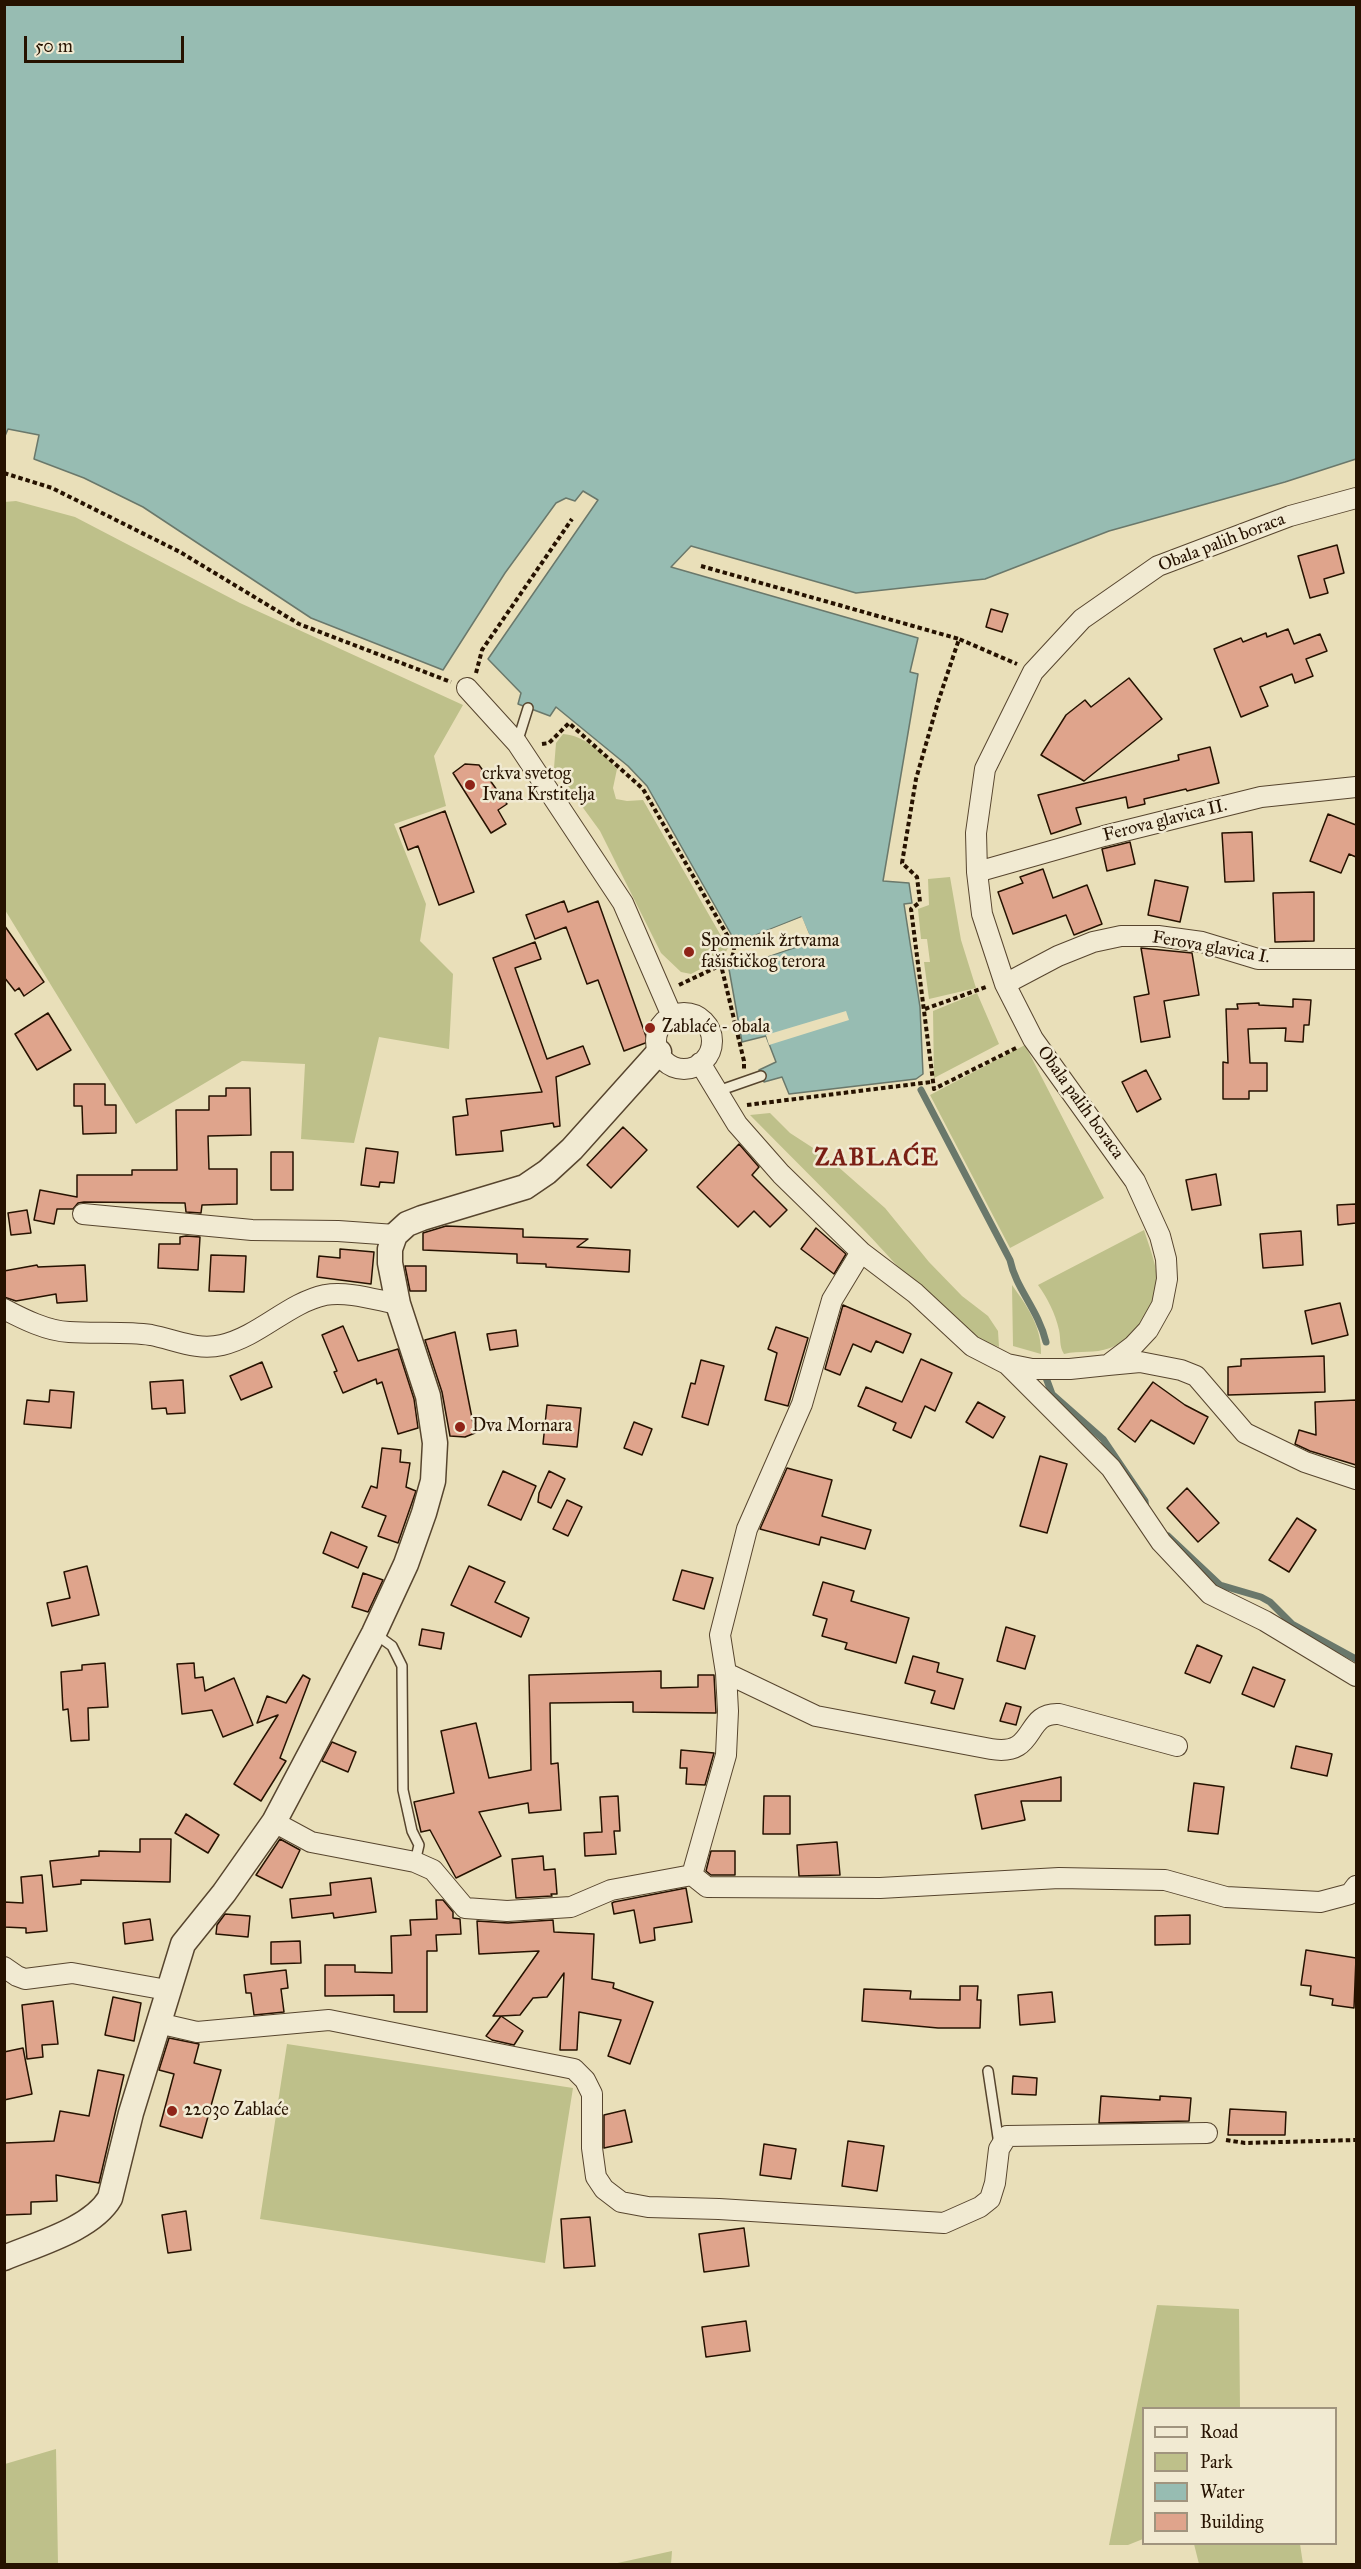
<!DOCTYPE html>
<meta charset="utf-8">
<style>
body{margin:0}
#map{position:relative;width:1361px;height:2569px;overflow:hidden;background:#e9dfb9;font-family:"IM FELL Great Primer",serif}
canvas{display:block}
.frame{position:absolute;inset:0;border:6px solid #261200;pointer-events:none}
.legend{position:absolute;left:1142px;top:2407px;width:195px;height:138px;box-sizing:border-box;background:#f1ead2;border:2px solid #a0947e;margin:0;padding:8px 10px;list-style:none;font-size:18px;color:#261200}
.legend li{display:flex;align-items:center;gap:12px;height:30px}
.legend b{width:30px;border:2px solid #a0947e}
.scale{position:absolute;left:24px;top:36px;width:160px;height:27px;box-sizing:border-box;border:3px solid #261200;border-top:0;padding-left:8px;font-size:18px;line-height:21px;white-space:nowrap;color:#261200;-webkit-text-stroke:4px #f1ead2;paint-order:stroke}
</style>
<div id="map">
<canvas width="1361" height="2569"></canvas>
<div class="frame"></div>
<ul class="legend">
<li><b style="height:8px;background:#f1ead2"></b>Road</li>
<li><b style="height:16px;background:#bec08a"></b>Park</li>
<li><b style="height:16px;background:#97bcb2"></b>Water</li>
<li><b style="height:16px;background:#dfa48c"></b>Building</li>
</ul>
<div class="scale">50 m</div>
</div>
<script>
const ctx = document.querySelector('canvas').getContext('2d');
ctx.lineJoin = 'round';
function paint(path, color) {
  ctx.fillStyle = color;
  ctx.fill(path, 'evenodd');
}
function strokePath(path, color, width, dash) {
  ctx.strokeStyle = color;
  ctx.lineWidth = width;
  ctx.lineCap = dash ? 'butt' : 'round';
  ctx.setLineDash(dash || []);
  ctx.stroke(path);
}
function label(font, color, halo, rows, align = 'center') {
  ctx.font = font + ' "IM FELL Great Primer",serif';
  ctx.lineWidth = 5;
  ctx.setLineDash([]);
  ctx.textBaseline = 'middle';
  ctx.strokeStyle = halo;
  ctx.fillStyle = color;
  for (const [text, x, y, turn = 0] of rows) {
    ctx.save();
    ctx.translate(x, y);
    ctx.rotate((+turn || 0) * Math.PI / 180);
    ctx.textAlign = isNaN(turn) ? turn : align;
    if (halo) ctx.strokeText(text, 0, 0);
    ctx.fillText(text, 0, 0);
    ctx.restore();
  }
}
const green = new Path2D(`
 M16,501l59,16 165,86 223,102 -29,51 12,50 -52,18 32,80 -6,37 33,33 -4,75 -70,-12 -25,106 -53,-4 4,-75 -63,-3 -106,63 -131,-214 -1,-408z
 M563,734c21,1 40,20 54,35l-4,19 3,11 11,2 16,-1 85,148 -5,9 -32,17 -10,-2 -20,-19 -61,-122 -46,-63 2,-25z
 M950,877l11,63 15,48 -47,11 -5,-37h6l-3,-23h-6l-3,-30 11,-4 -1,-26z
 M977,993l22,51 -65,34 -1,-67z
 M1025,1045l79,153 -94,50 -80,-153z
 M770,1113l20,20 37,24 58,51 44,54 33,34 26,20 10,15 1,16c-48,-16 -101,-82 -137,-119 -37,-38 -75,-75 -112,-113z
 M1144,1230c5,16 12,33 13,49 2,29 -21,59 -47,69 -16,6 -30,2 -46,6 -5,-8 -3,-15 -5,-24 -4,-17 -11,-31 -21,-45z
 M1012,1285c15,21 30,42 29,69l-28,-8z
 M287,2044l286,44 -28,175 -285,-44z
 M1157,2305l82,4 1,99h-96l-1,131 -15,6h-19z
 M56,2449l2,115h-53v-100z
 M1194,2544h106l3,20h-104z
 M672,2551l-1,13h-58z`);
const water = new Path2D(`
 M5,5h1351v454l-71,23 -176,49 -124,48 -129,14 -165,-47 -20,21 247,71 -8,34 8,2 -35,207 26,2 3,20 -8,1 16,103 3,67 -7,5 -127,15 -7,-17 -18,5 -5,-12 17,-8 -10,-26 -24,6 -13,-73 83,-27 -11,-25 -65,26 -89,-157 -19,-20 -72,-59 -6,9 -32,-12 3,-11 -33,-34 110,-159 -15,-9 -8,10 -9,-3 -10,5 -51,70 -62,97 -132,-52 -168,-111 -59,-29 -50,-19 5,-24 -31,-6 -3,7z`);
const pier = new Path2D(`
 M802,917l10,24 -64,22 -2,-3 62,-20 -8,-19 -62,24 -2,-2z
 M846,1011l3,9 -80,25 -3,-10z`);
const stream = new Path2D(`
 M921,1090l89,170c6,29 28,49 36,82
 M1045,1375l7,19 51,45 42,62 1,9
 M1168,1536l52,49 41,12 9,5 22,22 64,35`);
const building = new Path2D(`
 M1337,545l7,28 -20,6 4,14 -18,5 -12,-42z
 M991,609l17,5 -6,18 -16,-5z
 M1288,629l6,15 26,-10 7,17 -21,8 7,17 -18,7 -3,-9 -32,13 8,19 -27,11 -27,-68 27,-11 2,4 23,-9 1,4z
 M1129,678l33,41 -78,62 -43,-26 25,-40 19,-15 6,7z
 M1210,747l9,36 -32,8 -1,-2 -42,10 1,5 -17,4 -2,-11 -50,11 5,16 -30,10 -13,-39 141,-35 -1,-5z
 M465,764l14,1 28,39 -9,6 8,14 -15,9 -38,-60z
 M445,811l29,81 -35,13 -21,-59 -10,4 -8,-22z
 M1328,814l28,11v32l-7,-3 -8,19 -31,-12z
 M1252,832l2,49 -29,1 -3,-49z
 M1130,842l5,22 -28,7 -5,-22z
 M1043,869l10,29 34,-13 15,39 -28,11 -8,-20 -53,19 -15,-42 25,-9 -3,-6z
 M1155,880l33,7 -8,35 -32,-7z
 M1314,892v49l-39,1 -2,-49z
 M564,901l4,11 30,-11 50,141 -24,9 -26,-71 -11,4 -21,-57 -31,12 -9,-24z
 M4,925l40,57 -20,14 -5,-8 -4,3 -11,-14z
 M535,942l6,17 -26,9 32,91 36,-13 7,18 -34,13 4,49 -6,1 -1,-4 -52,8 2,20 -47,4 -3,-38 15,-2 -2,-16 76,-7 -49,-134z
 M1141,948l51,5 7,42 -35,6 6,36 -29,5 -7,-45 15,-3z
 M1293,999l18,1 -2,25h-5l-1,17 -18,-1 1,-13 -38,1 2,34h17v28h-18v8h-26v-37l5,1 -2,-54h12l-1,-5 22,-1v2l34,2z
 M48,1013l23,37 -34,20 -22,-36z
 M1146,1070l15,29 -24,13 -15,-30z
 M74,1084h31v21h11v28l-33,1 -1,-28h-8z
 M226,1088h24l1,47 -43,1 1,33h28v35l-35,1 -1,8 -15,-1 -1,-9 -101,-1 -6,1 -5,6h-16l-3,15 -20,-4 6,-30 37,7v-22h55v-5h45l-1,-60h33v-14h17z
 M623,1127l24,23 -36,38 -24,-23z
 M739,1144l20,23 -7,8 35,35 -17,17 -16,-16 -16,16 -41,-40z
 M366,1148l32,4 -4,31 -14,-1 -1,5 -18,-2z
 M271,1152h22v38h-22z
 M1216,1174l5,31 -29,5 -6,-30z
 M1356,1204v19l-18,2 -1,-20z
 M27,1210l4,23 -20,2 -3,-22z
 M446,1226l77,3v8l65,2 -11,8 53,3 -1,22 -83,-5v-3l-29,-1v-9l-94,-4v-17z
 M816,1228l30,26 -12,20 -33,-25z
 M1301,1231l2,34 -40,3 -3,-34z
 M186,1236l14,1 -2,33 -40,-2 1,-24h21v-7z
 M340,1249l34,3 -3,32 -54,-7 2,-21 21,2z
 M211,1255l35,1 -2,36 -35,-1z
 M37,1265l1,2 47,-2 2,36 -30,2 -1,-9 -40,7 -12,-4v-26z
 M405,1266h21v25h-16z
 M1340,1303l8,32 -36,9 -7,-33z
 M843,1305l68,29 -8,19 -27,-12 -5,11 -18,-8 -13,31 -15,-6z
 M343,1326l15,35 40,-12 16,50 4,29 -20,6 -16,-52 -5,2 -1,-5 -33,14 -9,-21 3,-1 -15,-36z
 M776,1327l32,11 -20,68 -23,-6 12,-47 -9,-4z
 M516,1330l2,16 -28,4 -3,-16z
 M455,1332l20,101 -10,4 -15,-1 -8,-44 -17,-52z
 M1324,1356l1,36 -97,3v-28l13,-1v-7z
 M921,1359l31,14 -17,38 -10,-5 -14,32 -18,-8 3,-7 -38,-17 8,-19 36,15z
 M701,1360l23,6 -16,59 -26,-8 9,-34 4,1z
 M262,1362l10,25 -31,13 -11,-24z
 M183,1380l2,33 -18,1 -1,-6 -14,1 -2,-27z
 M1153,1382l32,23 23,12 -14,27 -43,-24 -16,22 -17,-13z
 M50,1390l24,2 -3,36 -47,-4 3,-24 22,2z
 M1356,1400v65l-46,-14 -15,-7 4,-14 17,5 -1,-33z
 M978,1402l27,15 -12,21 -27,-16z
 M547,1405l34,3 -4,39 -34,-3z
 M634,1422l18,7 -10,26 -18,-7z
 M382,1448l19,2 -1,12 10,1 -4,24 10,4 -18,52 -20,-7 8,-20 -24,-9 9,-21 6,2z
 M1040,1456l27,8 -20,69 -27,-7z
 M787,1468l45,12 -10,36 49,14 -6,19 -44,-12 -2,8 -59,-16z
 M503,1471l33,15 -15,34 -33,-15z
 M549,1471l16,8 -14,29 -13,-6 1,-9z
 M1187,1488l32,35 -21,19 -31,-34z
 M567,1500l15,7 -14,29 -15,-7z
 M1297,1518l19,12 -27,42 -20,-12z
 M331,1532l36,15 -9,21 -35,-15z
 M87,1566l12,49 -47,11 -5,-23 23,-5 -6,-26z
 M469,1566l36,16 -10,20 34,16 -8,19 -70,-32z
 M682,1570l31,8 -9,31 -31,-9z
 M363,1573l20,7 -15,32 -16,-5z
 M823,1582l31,9 -3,10 58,17 -13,45 -51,-14 2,-6 -25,-7 5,-17 -14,-4z
 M1006,1627l29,9 -10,33 -28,-8z
 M422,1629l22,4 -3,16 -22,-4z
 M1197,1645l25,11 -12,27 -25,-10z
 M913,1656l26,7 -2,9 26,7 -9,30 -23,-6 4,-12 -30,-8z
 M105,1663l3,44 -20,1 1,32 -18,1 -3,-32 -5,1 -2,-38 21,-2v-5z
 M194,1663l1,15 8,-1 2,14 29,-13 19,47 -30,12 -11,-27 -30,4 -5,-50z
 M1253,1667l32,13 -11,27 -32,-13z
 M661,1671v17l37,-1v-12h16l2,38 -83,-1v-10l-83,1 1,61 7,-1 3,47 -32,3 -1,-10 -49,9 22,44 -45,22 -26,-48 -9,2 -7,-30 40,-9 -13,-62 35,-8 13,55 42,-8 -2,-95z
 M303,1675l7,4 -30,79 6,3 -25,40 -27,-17 44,-69 -21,8 10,-27 19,7z
 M1006,1703l15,4 -5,18 -16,-4z
 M332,1742l24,10 -8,20 -26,-11z
 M1296,1746l36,8 -5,22 -36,-8z
 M681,1750l33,3 -9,32 -19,-1 1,-16h-7z
 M1061,1777v24h-40l4,19 -43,9 -7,-34z
 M1194,1783l30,4 -6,47 -30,-3z
 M618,1796l2,35h-6l2,23 -31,2 -1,-23 18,-1 -2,-35z
 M764,1796h26v38h-27z
 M186,1814l33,21 -11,18 -33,-20z
 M140,1839h31l-1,43 -89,-2v4l-28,3 -3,-26 49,-5v-5l41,1z
 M280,1839l20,11 -18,38 -26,-13z
 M837,1842l3,33 -41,1 -2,-31z
 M711,1851h24v24h-24l-5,-4z
 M543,1856l1,14 11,-1 2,25h-6l1,2 -36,2 -4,-39z
 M42,1875l5,56 -21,2v-5l-22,-1v-25l19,1 -2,-26z
 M371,1878l5,34 -42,6 -1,-5 -41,5 -2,-19 41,-4 -1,-12z
 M686,1888l6,34 -38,6 1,12 -15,3 -6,-33 -20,4 -2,-11 2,-1z
 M436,1900h7l10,12v6l7,1 1,15 -25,1 1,16h-10v61h-33v-17l-69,1v-31h30v7l37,1 -1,-37 20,-1 -1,-15 27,-1z
 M225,1914l25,2 -2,21 -32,-3 1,-9z
 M1190,1915v29l-35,1v-29z
 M150,1919l3,21 -28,4 -2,-21z
 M553,1920l1,12 40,2 -2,45 22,4 -1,5 40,14 -23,62 -22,-8 13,-36 -42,-8 -2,38h-17l4,-77 -17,24 -14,1 -13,17 -19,1 22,15 -9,14 -22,-5 -6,-4 15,-20h-8l46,-65 -60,3 -2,-33 31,2z
 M300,1941l1,22 -30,1v-22z
 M1306,1950l50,8 -2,50 -22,-3 1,-6 -23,-4 1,-9 -10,-1z
 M286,1970l2,18 -7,1 3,23 -30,3 -3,-22h-5l-2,-18z
 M960,1986h18l-1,14h4l-1,28h-42l-76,-7 2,-32 47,2 -1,8 50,1z
 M1052,1992l3,30 -35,3 -2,-30z
 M113,1997l28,6 -7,38 -29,-6z
 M53,2001l5,43 -16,1 1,12 -16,2 -5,-54z
 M169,2038l30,6 -5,19 27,7 -19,68 -42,-12 14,-52 -15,-4z
 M23,2048l9,46 -28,6v-48z
 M98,2070l26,5 -25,108 -43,-8 1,26 -26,1v12l-27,1 1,-72 49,-2 6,-30 29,5z
 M1013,2076l24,2 -1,17 -24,-1z
 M1101,2096l59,4v-4l31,2 -2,23 -90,2z
 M1230,2109l56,3 -1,23h-57z
 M625,2110l7,32 -28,6v-33z
 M848,2141l36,5 -7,45 -35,-5z
 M764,2144l32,5 -5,30 -31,-4z
 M186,2211l5,39 -23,3 -6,-38z
 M590,2217l5,49 -31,2 -3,-49z
 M744,2228l5,38 -45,6 -5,-38z
 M746,2321l4,30 -44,6 -4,-30z`);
const path = new Path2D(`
 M4,473l48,15 128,64 119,72 152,58
 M701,566l258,73
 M476,673l6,-23 90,-131
 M542,744l7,-1 20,-20 74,66 91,158c0,10 -4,14 -13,18l23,96v8
 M679,985l42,-20
 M925,1009l61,-22
 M1016,1048l-82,41 -23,-180 9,-7 -3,-25 -15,-14 14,-84 22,-77 21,-63 58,25
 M747,1105l184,-23
 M1226,2140l19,3 111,-3`);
const service = new Path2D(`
 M517,743l11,-35
 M718,1091l43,-15
 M374,1633l18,13 10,20 1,124 9,41 7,14 -4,17
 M988,2071l11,73`);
const minor = new Path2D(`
 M467,688l50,55 106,160 49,113
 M977,872l127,-36 157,-39 95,-10
 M1005,984l53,-28 35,-14 28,-6h37l44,6 56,17h98
 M656 1041a28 28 0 1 1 56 0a28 28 0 1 1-56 0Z
 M700,1063l37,61 44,50 80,78 54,41 57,53 35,18 25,5h38l38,-4 25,-19 15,-16 14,-25 5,-26 -1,-20 -6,-23 -25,-55 -102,-142 -28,-55 -23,-70 -5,-42 -1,-39 9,-64 48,-97 49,-53 76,-53 132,-50 66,-18
 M83,1214l169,16 86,1 57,4
 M4,1309c19,10 43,22 65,23 27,2 55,-1 82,3 25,5 46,16 71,10 38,-9 66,-42 103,-50 23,-4 51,5 73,9
 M1007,1364l104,104 50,74 49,52 55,27 91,55
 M1108,1365l32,-3 41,8 15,6 49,57 60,29 51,17
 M726,1673l90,43 175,33c47,8 32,-37 68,-35l118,32
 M274,1822l37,20 104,20 18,8 32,38 42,3 64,-4 40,-17 81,-15 15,12 173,1 179,-10 106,2 61,17 94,5 30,-8 6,-8
 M692,1875l34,-120 2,-44 -2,-38 -6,-38 27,-106 55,-125 30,-104 29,-48
 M4,1967l13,9 8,3 47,-6 95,17
 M158,2023l39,9 132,-12 245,49 11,11 7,14v54l4,29 8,12 17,13 27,5 71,2 225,14 36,-16 10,-8 5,-16 4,-34 8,-13 200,-3`);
const tertiary = new Path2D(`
 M4,2258c33,-14 88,-29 106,-60l21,-85 52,-169 41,-51 50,-71 100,-189 32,-69 18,-51 9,-32 2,-38 -7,-47 -30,-92 -8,-41v-14l5,-14 12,-11 15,-6 103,-31 22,-15 25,-23 87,-97`);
const markers = [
 [470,785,6,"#8f2418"],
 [689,952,6,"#8f2418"],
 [650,1028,6,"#8f2418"],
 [460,1427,6,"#8f2418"],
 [172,2111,6,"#8f2418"]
];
const streetNames = [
 ["Obala palih boraca",1222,543,-21],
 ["Ferova glavica II.",1165,821,-14],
 ["Ferova glavica I.",1211,948,10],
 ["Obala palih boraca",1080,1103,54]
];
const poiNames = [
 ["crkva svetog",482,775],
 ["Ivana Krstitelja",482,796],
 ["Spomenik žrtvama",701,942],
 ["fašističkog terora",701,963],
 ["Zablaće - obala",662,1028],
 ["Dva Mornara",472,1427],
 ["22030 Zablaće",184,2111]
];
const districtNames = [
 ["ZABLAĆE",877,1159]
];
paint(green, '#bec08a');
paint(water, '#97bcb2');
strokePath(water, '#6a786b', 1.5);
paint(pier, '#e9dfb9');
strokePath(stream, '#6a786b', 7);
paint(building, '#dfa48c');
strokePath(building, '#261200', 1.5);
strokePath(service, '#57452e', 12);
strokePath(minor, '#57452e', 22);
strokePath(tertiary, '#57452e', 27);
strokePath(path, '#261200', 4, [4.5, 3]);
strokePath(service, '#f1ead2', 9);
strokePath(minor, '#f1ead2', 20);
strokePath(tertiary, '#f1ead2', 24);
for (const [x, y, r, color] of markers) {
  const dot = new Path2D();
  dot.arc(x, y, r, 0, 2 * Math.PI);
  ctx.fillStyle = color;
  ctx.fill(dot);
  strokePath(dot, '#f1ead2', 2);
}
label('18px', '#261200', '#f1ead2', streetNames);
label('18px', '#261200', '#f1ead2', poiNames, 'left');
ctx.letterSpacing = '1.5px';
label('bold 24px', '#7a1f14', '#f1ead2', districtNames);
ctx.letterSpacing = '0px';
</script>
